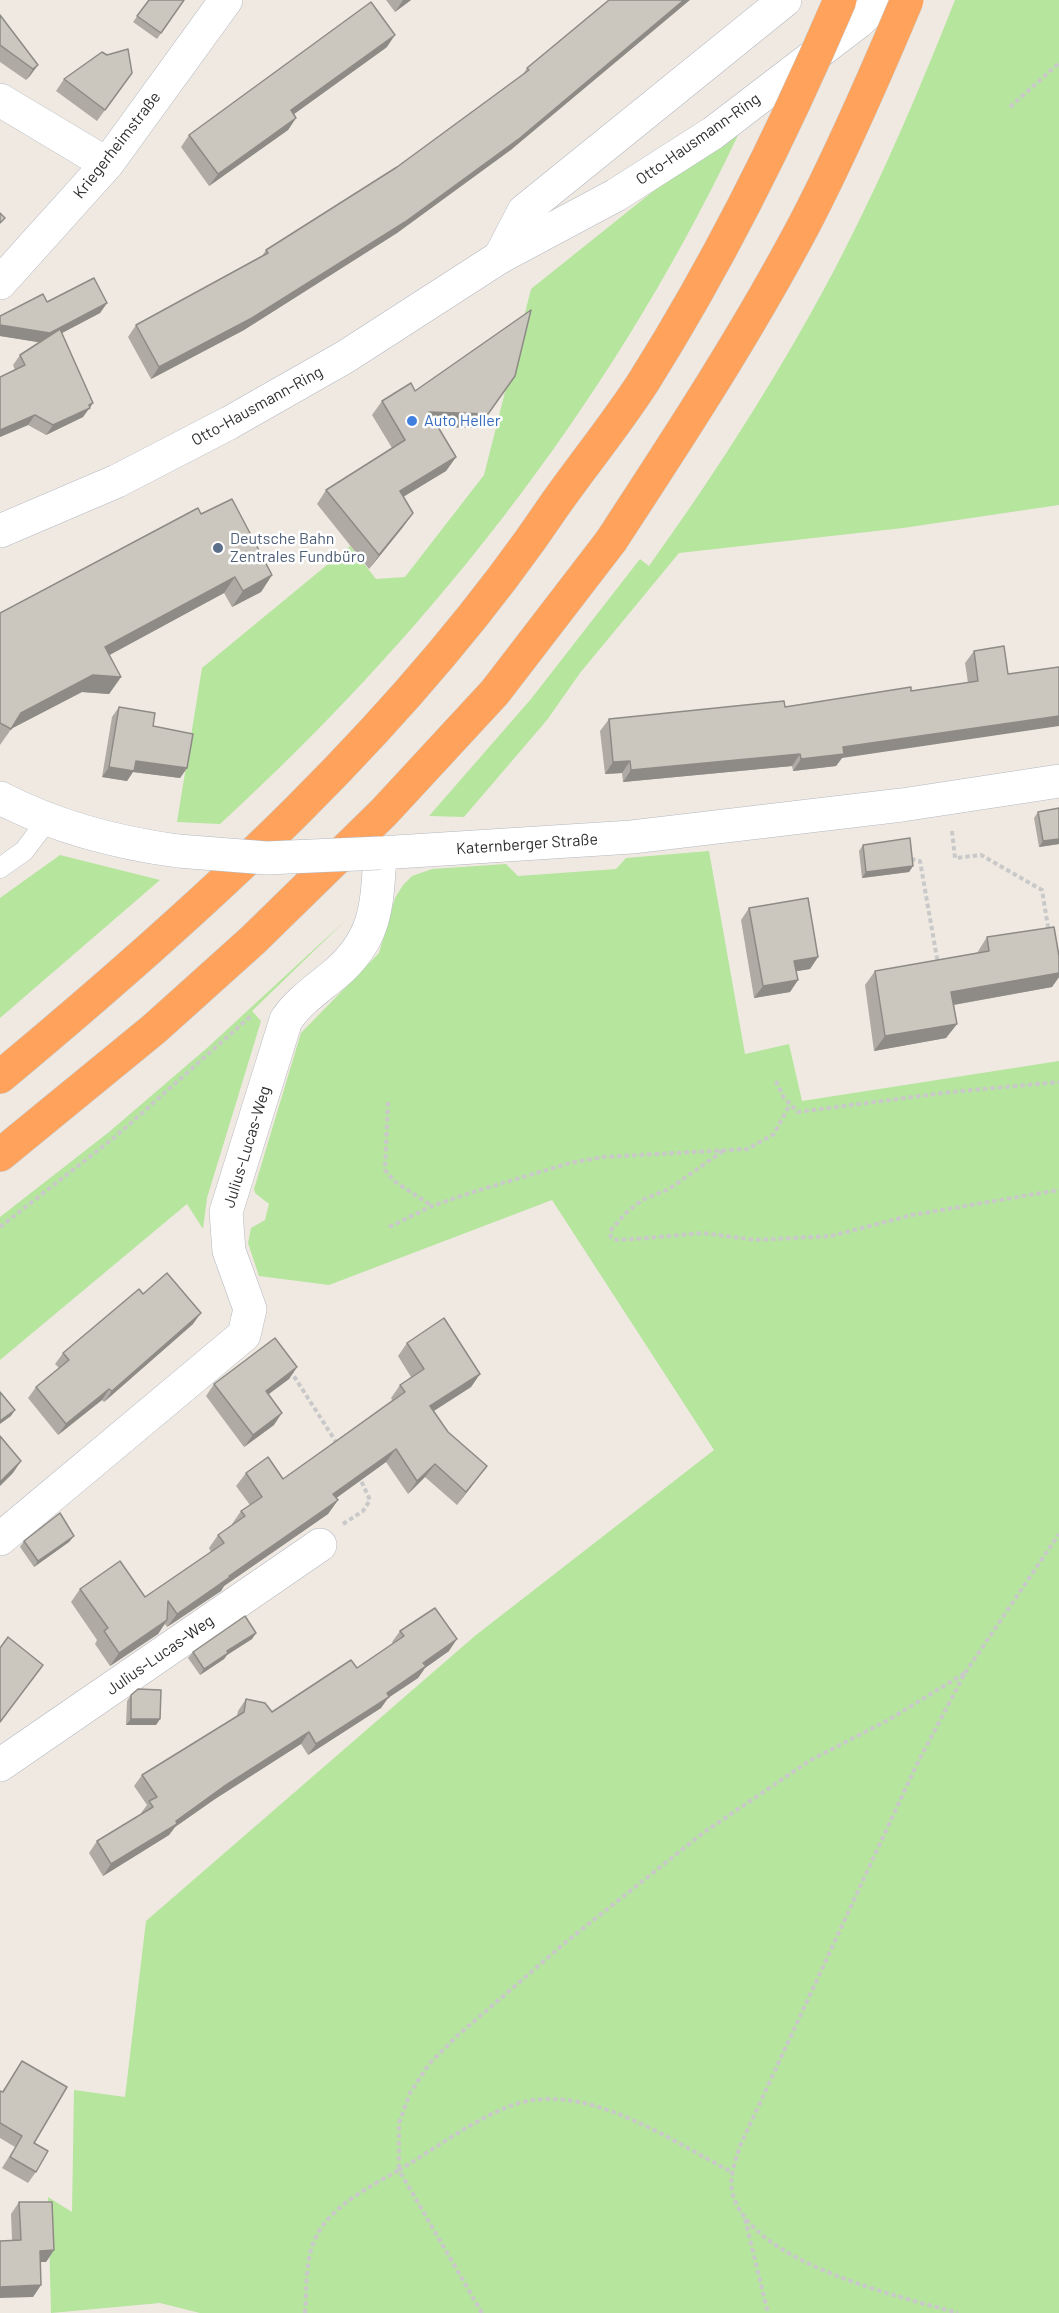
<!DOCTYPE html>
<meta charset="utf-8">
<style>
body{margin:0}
canvas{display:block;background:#efe9e1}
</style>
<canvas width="1059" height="2313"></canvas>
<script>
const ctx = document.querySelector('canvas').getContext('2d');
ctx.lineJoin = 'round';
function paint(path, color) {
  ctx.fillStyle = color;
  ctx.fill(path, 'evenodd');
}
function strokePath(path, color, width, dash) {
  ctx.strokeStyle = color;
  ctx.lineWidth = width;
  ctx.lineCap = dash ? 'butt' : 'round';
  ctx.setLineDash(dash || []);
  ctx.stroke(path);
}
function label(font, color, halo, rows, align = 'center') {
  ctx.font = font + ' Barlow,sans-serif';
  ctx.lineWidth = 5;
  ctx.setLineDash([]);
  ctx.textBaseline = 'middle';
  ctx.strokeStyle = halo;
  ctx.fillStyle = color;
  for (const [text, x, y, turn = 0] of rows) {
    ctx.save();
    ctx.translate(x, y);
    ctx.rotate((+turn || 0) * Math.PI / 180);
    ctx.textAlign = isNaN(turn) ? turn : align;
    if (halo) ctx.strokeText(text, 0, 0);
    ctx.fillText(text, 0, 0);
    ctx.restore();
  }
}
const green = new Path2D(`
 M955,0h104v505l-156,23 -224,25 -99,120 -33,47 -83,97 -35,-1 102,-117 109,-140 9,7c71,-99 138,-204 194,-313 42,-82 78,-167 112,-253z
 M747,116c-125,271 -308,508 -527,708l-43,-2 25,-154 148,-122 26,33 29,-2 79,-102 47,-186z
 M709,851l36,203 44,-10 13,57 257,-40v1252h-859l-40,-10 -109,10 -3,-116 24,15 2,-122 51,7 21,-176 330,-286 238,-185 -162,-250 -223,85 -70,-9 -11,-33 3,-15 14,-8 4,-16 -14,-11 -1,-4 47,-156 78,-80 16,-55 8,-13 9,-9 20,-7 74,-5 12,12 98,-7 10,-11z
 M60,855l100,25 -160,138v-120z
 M348,918l-96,93 9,10 -54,177 -4,31 -16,-25 -187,156v-143l109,-85 98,-84z`);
const path = new Path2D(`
 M1010,107l49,-44
 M952,831l3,27 26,-3 61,35 7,43
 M911,859l9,2 18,103
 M776,1081l8,17 14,14 153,-20 108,-10
 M388,1102l-3,68 9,11 38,25
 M723,1151l-54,38 -27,11 -15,12 -17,19 1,6 6,3 18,-1 68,-6 53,7 75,-4 81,-21 147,-25
 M0,1227l115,-90 137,-122
 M389,1227l43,-21 44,-15 94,-28 33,-6 145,-8 26,-15 16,-30
 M290,1370l48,75
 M343,1524l20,-13 7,-11 -11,-24
 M965,1673l94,-139
 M745,2219l23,94
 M305,2313c2,-22 0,-48 8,-69 13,-36 55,-56 86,-74v-47l11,-30 19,-29 28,-28 109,-94 137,-109 106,-72 81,-42 75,-46 -49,93 -176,380c-5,16 -12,33 -7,49 20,68 164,101 225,118
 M482,2313l-83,-143c36,-21 72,-49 111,-64 73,-28 159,34 222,66`);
const service = new Path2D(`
 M0,868l24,-17 25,-33`);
const minor = new Path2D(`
 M0,100l107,64
 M500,257l24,-46 261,-211
 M0,283l107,-119 119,-164
 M0,1539l244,-204 6,-26 -21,-58 -3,-39 60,-192c12,-18 31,-31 48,-45 43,-36 43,-69 46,-122
 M0,1765l320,-220`);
const tertiary = new Path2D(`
 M0,531l117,-50 112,-58 116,-66 155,-100 116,-62 97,-62 145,-111 24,-22
 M0,798c54,28 118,45 178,53
 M380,853l252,-16 270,-32 157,-24`);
const motorway = new Path2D(`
 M0,1077c203,-169 408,-354 556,-574
 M0,1155l154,-126 99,-89 131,-128 111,-120 116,-151`);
const tertiaryBridge = new Path2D(`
 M178,851l89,7 113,-5`);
const motorwayBridge = new Path2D(`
 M556,503c29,-41 61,-80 88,-122 76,-121 140,-250 196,-381
 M611,541c68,-104 136,-208 194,-318 38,-73 70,-147 102,-223`);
const wall = new Path2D(`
 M149,0h35l-27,39 -24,-17z
 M386,0h25l-16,12z
 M609,0l-97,149 -115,84 -153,97 -93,49 -23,-42 8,-12 126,-69 4,-6 131,-83 125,-91 5,-8z
 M0,15l38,50 -12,15 -26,-18z
 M387,47l-93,67 2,4 -8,12 -79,56 -28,-39 8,-12z
 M132,73l-35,48 -41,-30 8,-12z
 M47,302l60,1 -7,10 -38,20 31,70 -10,14 -37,18 -18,-10 -28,12v-60l15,-7 -2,-5 7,-10 19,-13 -39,-6v-20z
 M415,391l63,37 -41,-1 19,30 -10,14 -43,25v31l-34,42 -52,-65 9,-14 66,-42 -20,-33 10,-14z
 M201,514l71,61 -11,17 -29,15 -8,-14 -115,62 12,22 -12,17 -27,-2 -70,36 -12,17v-132z
 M974,651l34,23 -166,84 -6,8 -43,5 -1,-5 -169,16 -1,-9 -17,1 -5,-43 9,-12 176,-12 126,-16 57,-8 -3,-20z
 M119,707l34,19 34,42 -7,10 -47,-6 -6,9 -25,-4 10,-60z
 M1059,808v36l-20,3 -5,-29 4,-6z
 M863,845l50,21 -4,6 -47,6 -3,-27z
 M749,908l69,49 -8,12 -14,2 2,9 -8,12 -36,6 -13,-78z
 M987,937l72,19v21l-7,10 -98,18 3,19 -11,14 -72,13 -9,-66 10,-14 102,-18z
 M143,1294l50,30 -89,78 -2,-2 -44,35 -30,-37 8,-11 23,-19 -4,-4 8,-11z
 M407,1343l73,31 -9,13 -37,24 14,21 39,34 -30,39 -32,-28 -17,17 -22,-32 -50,36 2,2 -10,14 -104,72 -3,5 -54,36 -2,-3 -7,10 -48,32 -15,-22 2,-4 -26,-38 9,-13 65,8 66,-45 -2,-4 9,-13 14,-10v-1l9,-13 9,-6 -14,-19 10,-13 37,6 109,-79 -1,-2 9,-13 11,-8 -13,-21z
 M297,1367l-8,12 -21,15 6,31 -30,22 -38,-51 8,-12z
 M74,1536l-5,6 -35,25 -14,-20 4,-6z
 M400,1631l49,20 -24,17 -7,10 -30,20 -7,10 -73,47 -7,-11 -86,55 -40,28 -6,8 -66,41 -14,-23 8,-12 45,-27 -1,-1 6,-8 -13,-19 8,-11 95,-59 1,-5 8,-12 26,13 85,-44 36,-25 -1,-1z
 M256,1633l-4,6 -25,16 -3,4 -24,16 -12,-17 5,-6z
 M131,1695l29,24 -4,6h-30l1,-24z
 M22,2061l12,82 2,29 -8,11 -26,-15 13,-21 -15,-9v-47l2,1z
 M19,2202l35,48 -8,12h-5v23l-8,12 -21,-57 -1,-26z`);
const shadedWall = new Path2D(`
 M403,0h8l-16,12z
 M684,0h6l-178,149 -115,84 -153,97 -93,49 8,-12z
 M395,35l-8,12 -104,75 8,-12z
 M38,65l-8,11 -4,4 7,-11z
 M296,118l-8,12 -79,56 9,-12z
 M107,303l-7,10 -57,30 -43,-7v-11z
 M505,390l-27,38 -59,-2 10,-14z
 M93,403l-10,14 -37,18 7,-10z
 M35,415l-7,10 -28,12v-7z
 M456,457l-10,14 -56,34 10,-14z
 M413,513l-10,14 -34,42 10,-14z
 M272,575l-11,17 -29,15 11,-16z
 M235,577l-11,16 -131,71 12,-17z
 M93,675l28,2 -12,17 -27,-2 -73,38 12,-17z
 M1059,716v10l-217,32 -6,8 -43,5 8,-12 42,-12z
 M800,754l-8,12 -169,16 8,-12z
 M136,761l51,7 -7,10 -47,-6 -6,9 -25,-4 7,-10z
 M630,761l-8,12 -17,1 8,-12z
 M1059,839v5l-20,3 4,-6z
 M913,866l-4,6 -47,6 4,-6z
 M818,957l-8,12 -24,4 8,-12z
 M1059,973v4l-7,10 -111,20 10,-15z
 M798,980l-8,12 -36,6 9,-12z
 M957,1024l-11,14 -72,13 11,-15z
 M201,1313l-8,11 -89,78 8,-11z
 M297,1367l-8,12 -32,24 9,-12z
 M480,1374l-9,13 -50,32 9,-13z
 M109,1389l-7,11 -44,35 8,-11z
 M15,1410l-4,6 -11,8v-3z
 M282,1413l-8,12 -30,22 9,-12z
 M396,1449l-10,13 -62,45 9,-13z
 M21,1461l-8,12 -13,13v-4z
 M435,1464l-10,13 -17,17 9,-13z
 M487,1466l-30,39 9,-13z
 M338,1500l-10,14 -104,72 -3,5 -54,36 10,-13 52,-38z
 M74,1536l-5,6 -35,25 4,-6z
 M167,1620l-9,14 -48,32 9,-13z
 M256,1633l-4,6 -25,16 -3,4 -24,16 4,-6 23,-18z
 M457,1639l-8,12 -24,17 -7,10 -30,20 -7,10 -73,47 8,-11 107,-81z
 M131,1719h29l-4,6h-30z
 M309,1732l-8,12 -86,55 -40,28 -6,8 -66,41 8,-12 112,-77z
 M54,2250l-8,12h-14l8,-11z
 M41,2285l-8,12 -33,1v-11z`);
const building = new Path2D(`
 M149,0h35l-23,33 -24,-17z
 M609,0h75l-164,138 -115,84 -153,96 -93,49 -23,-42 132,-72 -2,-3 131,-83 132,-97 -2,-2z
 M371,2l24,33 -104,75 5,8 -78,56 -29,-39z
 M0,15l38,50 -5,4 -33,-24z
 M128,49l4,24 -27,37 -41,-31 38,-27 5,3z
 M0,213l5,5 -5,5z
 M94,278l13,25 -57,30 -50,-8v-9l43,-22 4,8z
 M531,310l-16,66 -27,38 -59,-2 27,45 -56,34 13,22 -34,42 -53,-65 79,-50 -23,-39 29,-18 4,8z
 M60,329l33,74 -4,2 1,3 -37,17 -18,-10 -35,15v-53l25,-12 -5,-10z
 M232,499l40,76 -29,16 -8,-14 -130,70 16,30 -28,-2 -72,38 -10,16 -11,-6v-110l198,-105 3,6z
 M1004,646l4,28 51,-7v49l-216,31 1,7 -43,5 -1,-5 -169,16 -1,-9 -17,1 -4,-43 175,-18 1,6 126,-20v4l67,-10 -4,-30z
 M119,707l36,6 -2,13 40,8 -6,34 -51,-7 -2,10 -25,-4z
 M1059,808v31l-16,2 -5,-29z
 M910,838l3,28 -47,6 -3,-27z
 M808,898l10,59 -24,4 4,19 -35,6 -14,-78z
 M1054,927l5,29v17l-108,19 6,32 -72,12 -10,-65 114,-20 -2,-14z
 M167,1273l34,40 -89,78 -3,-2 -43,35 -30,-37 33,-27 -6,-7 76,-64 4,5z
 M444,1318l36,56 -50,32 18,26 39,34 -21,26 -31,-28 -18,17 -21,-32 -63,45 5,6 -109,76 1,1 -53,37 -9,-13 -1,19 -48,33 -15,-22 4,-3 -28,-39 40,-28 25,36 79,-54 -6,-8 27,-19 -4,-5 21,-14 -16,-24 22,-16 15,22 122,-87 -5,-7 24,-16 -17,-26z
 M275,1338l22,29 -31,24 16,22 -29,22 -39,-51z
 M0,1392l15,18 -15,11z
 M0,1436l21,25 -21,21z
 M60,1513l14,23 -36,25 -14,-20z
 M435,1608l22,31 -34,24 3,3 -39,27 2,4 -73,47 -7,-12 -86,55 -47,34 1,3 -66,40 -14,-23 56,-34 -4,-6 8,-4 -15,-22 102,-63 2,-13 19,4 7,9 79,-52 6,8 47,-32 -4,-5z
 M245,1616l11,17 -29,18 1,2 -24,16 -11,-17z
 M8,1637l35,28 -43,57v-74z
 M138,1689l23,1 -1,29h-29v-24z
 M22,2061l45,26 -33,56 14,8 -12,21 -26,-15 12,-21 -22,-13v-32l3,1z
 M19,2202h33l2,48 -14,1 1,34 -41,2v-46l21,-1z`);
const markers = [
 [412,421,6,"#3f7fe0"],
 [218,548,6,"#5c6f8a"]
];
const streetNames = [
 ["Otto-Hausmann-Ring",698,139,-35],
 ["Kriegerheimstraße",117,145,-52],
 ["Otto-Hausmann-Ring",257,406,-29],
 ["Katernberger Straße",527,844,-4],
 ["Julius-Lucas-Weg",247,1147,-73],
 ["Julius-Lucas-Weg",160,1655,-35]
];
const shopNames = [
 ["Auto Heller",424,421]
];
const serviceNames = [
 ["Deutsche Bahn",230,539],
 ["Zentrales Fundbüro",230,557]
];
paint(green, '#b6e59e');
strokePath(service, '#b4b7c1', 21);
strokePath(minor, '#b4b7c1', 34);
strokePath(tertiary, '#b4b7c1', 34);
strokePath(motorway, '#c9c9c9', 34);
strokePath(path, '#c9c9c9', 4, [4.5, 3]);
strokePath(service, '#fff', 20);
strokePath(minor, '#fff', 33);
strokePath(tertiary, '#fff', 33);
strokePath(motorway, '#ffa35c', 33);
strokePath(tertiaryBridge, '#b4b7c1', 34, []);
strokePath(motorwayBridge, '#c9c9c9', 34, []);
strokePath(tertiaryBridge, '#fff', 33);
strokePath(motorwayBridge, '#ffa35c', 33);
paint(wall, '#afaba4');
paint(shadedWall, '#8e8b86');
paint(building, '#cbc7bf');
strokePath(building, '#8e8b86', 1.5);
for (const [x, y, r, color] of markers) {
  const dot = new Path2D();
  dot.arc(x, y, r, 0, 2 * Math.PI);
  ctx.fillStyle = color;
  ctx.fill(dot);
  strokePath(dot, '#fff', 2);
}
label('16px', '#2e2e2e', '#fff', streetNames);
label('16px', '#366cbe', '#fff', shopNames, 'left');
label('16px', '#4e5e75', '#fff', serviceNames, 'left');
</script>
